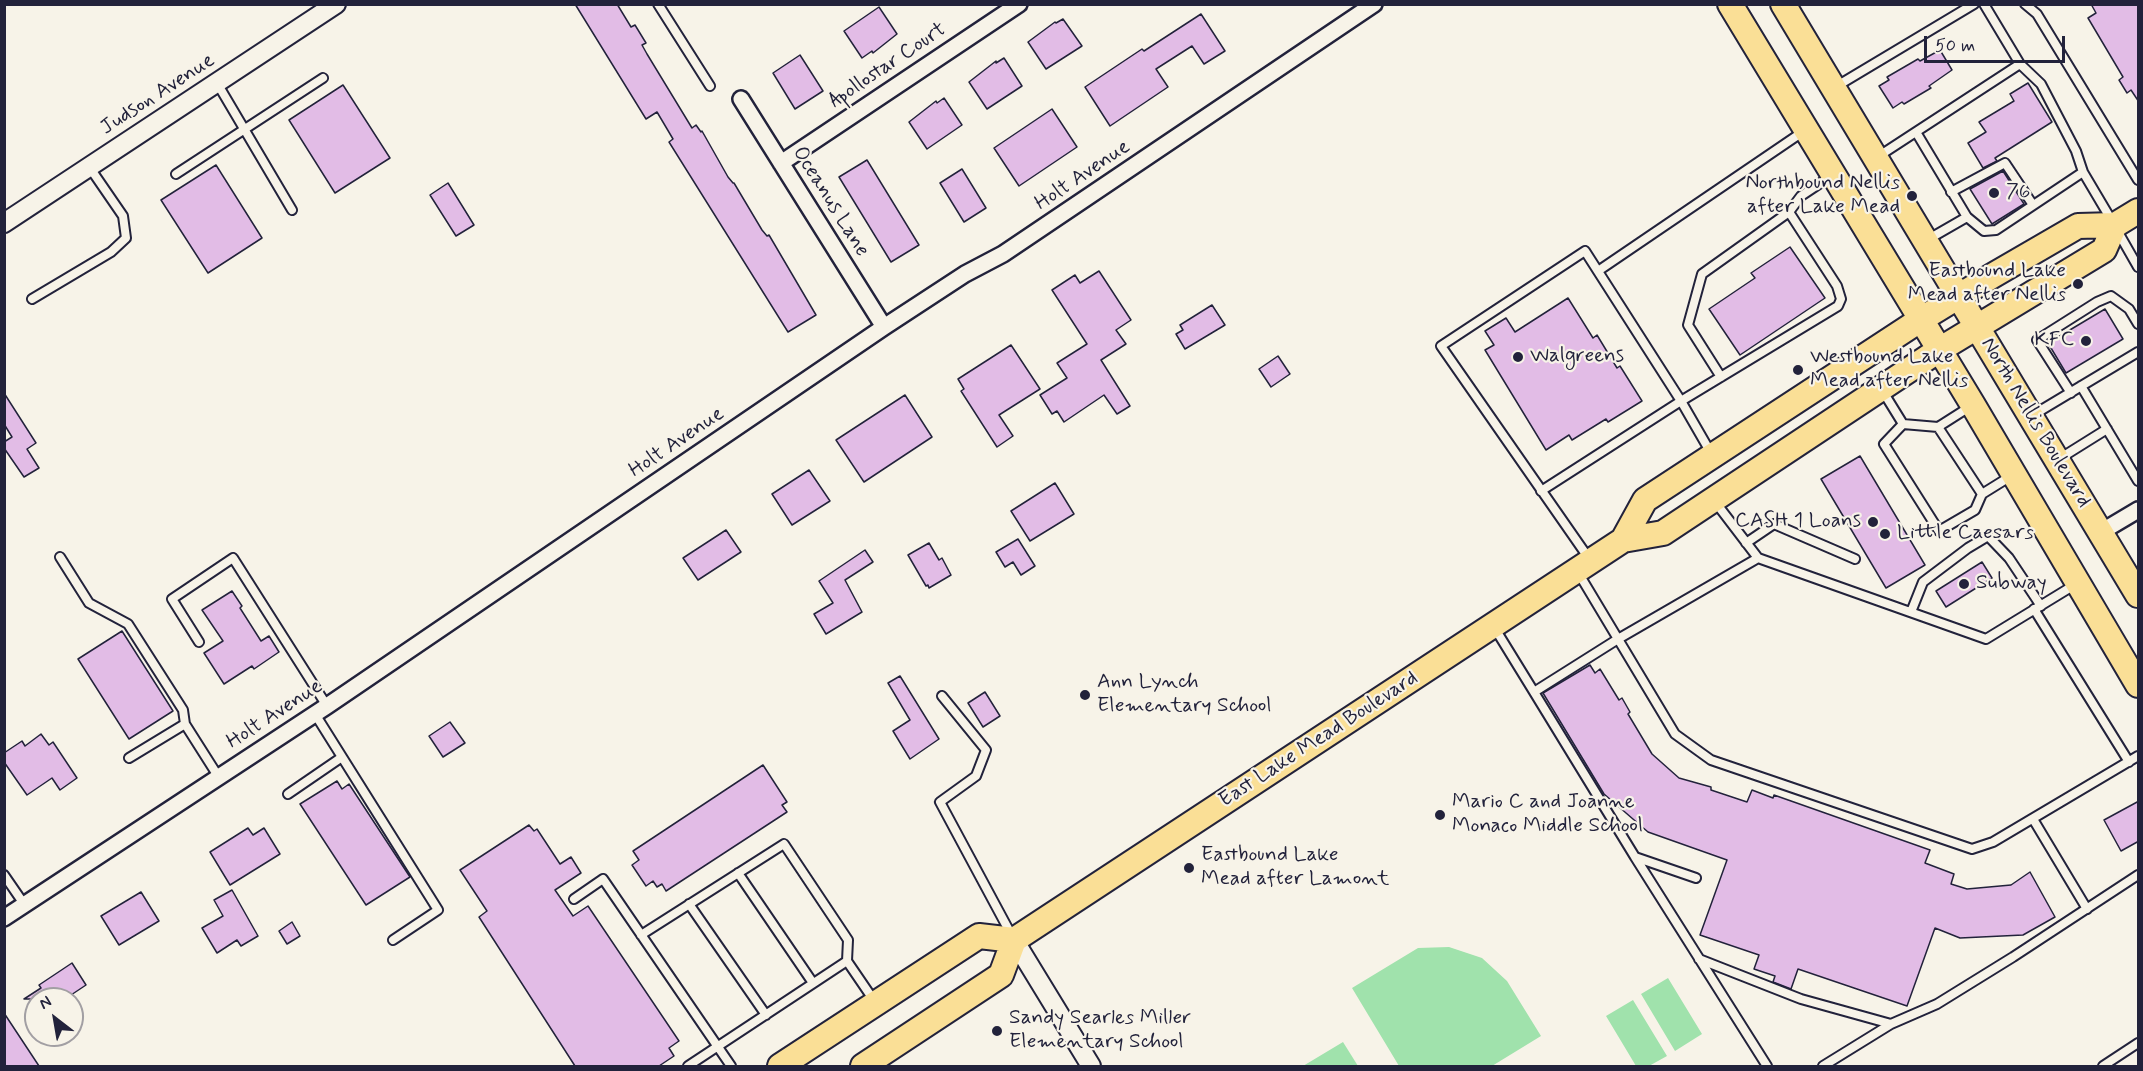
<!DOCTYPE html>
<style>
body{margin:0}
#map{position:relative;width:2143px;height:1071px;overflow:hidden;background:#f7f3e8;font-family:Mynerve,sans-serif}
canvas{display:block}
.frame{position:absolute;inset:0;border:6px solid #22223b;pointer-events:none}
.north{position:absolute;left:24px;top:987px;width:60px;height:60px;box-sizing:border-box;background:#f7f3e8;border:2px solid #a29fa3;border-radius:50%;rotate:329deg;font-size:16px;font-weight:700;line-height:24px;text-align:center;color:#22223b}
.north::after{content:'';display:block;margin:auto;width:21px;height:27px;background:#22223b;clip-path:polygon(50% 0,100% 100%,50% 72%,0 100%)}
.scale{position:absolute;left:1924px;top:36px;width:141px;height:27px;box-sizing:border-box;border:3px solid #22223b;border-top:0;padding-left:8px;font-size:18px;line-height:21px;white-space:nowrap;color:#22223b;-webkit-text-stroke:4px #f7f3e8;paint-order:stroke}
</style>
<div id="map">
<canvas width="2143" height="1071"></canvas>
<div class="frame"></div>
<div class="north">N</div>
<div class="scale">50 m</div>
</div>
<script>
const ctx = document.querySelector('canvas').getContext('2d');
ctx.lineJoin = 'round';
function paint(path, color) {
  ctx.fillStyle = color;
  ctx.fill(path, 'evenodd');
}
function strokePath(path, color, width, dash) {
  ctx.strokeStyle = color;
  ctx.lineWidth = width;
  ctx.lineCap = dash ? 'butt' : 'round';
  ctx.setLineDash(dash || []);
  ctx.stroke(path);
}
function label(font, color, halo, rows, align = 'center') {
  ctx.font = font + ' Mynerve,sans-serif';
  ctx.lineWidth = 4.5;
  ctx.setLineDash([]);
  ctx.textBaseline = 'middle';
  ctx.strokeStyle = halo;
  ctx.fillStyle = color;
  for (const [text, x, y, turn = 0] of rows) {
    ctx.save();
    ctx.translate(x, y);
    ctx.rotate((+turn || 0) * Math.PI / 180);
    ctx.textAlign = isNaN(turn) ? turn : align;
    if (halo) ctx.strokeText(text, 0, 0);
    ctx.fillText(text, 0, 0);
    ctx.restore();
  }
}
const green = new Path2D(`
 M1449,947l33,11 25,23 34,55 -49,30h-93l-47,-78 66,-40z
 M1668,978l34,56 -27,17 -34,-57z
 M1633,1000l34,56 -18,10h-13l-30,-50z
 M1343,1042l15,24h-55z`);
const building = new Path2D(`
 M575,4h42l14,23 4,-2 11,18 -4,2 5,9 45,74 4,-3 5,7 1,-1 26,46 5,6h1l28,47 5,6 2,-1 47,80 -28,17 -119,-190 4,-3 -16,-27 -11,7z
 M2091,4h48v98l-8,-12 -4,3 -8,-13 4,-3 -35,-59 8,-5z
 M879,7l18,27 -24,19 -1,-2 -10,7 -18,-27z
 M1201,14l24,37 -21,13 -12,-18 -36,23 12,18 -58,39 -25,-39 57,-38 2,2z
 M1063,19l19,27 -36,23 -18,-27 27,-20 1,1z
 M1940,50l12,20 -23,16 2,2 -27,16 -2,-2 -9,6 -14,-22 10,-6 -2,-3 31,-18 2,2z
 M800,55l23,36 -28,18 -22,-36z
 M1004,58l18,28 -35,23 -18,-27 27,-21v2z
 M2028,83l24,39 -57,36 2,3 -14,7 -15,-25 18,-11 -7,-10 35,-21 -4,-7z
 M343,85l47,73 -55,35 -46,-73z
 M944,98l18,27 -35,24 -18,-27 27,-21 1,2z
 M1052,109l25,38 -58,39 -25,-38z
 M867,160l52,85 -28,17 -52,-85z
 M216,165l46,73 -54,35 -47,-73z
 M962,169l24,39 -22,14 -24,-39z
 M2003,171l21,33 -32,20 -22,-35z
 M448,183l26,42 -18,11 -26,-41z
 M1790,247l35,51 -85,57 -31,-46 46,-31 -4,-5z
 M1099,271l32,49 -15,10 10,14 -25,16 29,46 -13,8 -13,-19 -40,27 -7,-11 -5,3 -12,-19 27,-17 -10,-15 30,-19 -35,-54 23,-15 5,8z
 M1568,298l25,40 4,-3 20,33 3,-2 22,35 -34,21 -2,-3 -34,21 -3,-5 -23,15 -61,-100 9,-5 -9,-14 21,-13 9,14z
 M1212,305l13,20 -40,24 -9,-15 7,-4 -3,-5z
 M2105,309l18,30 -57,34 -18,-30z
 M1011,345l29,44 -41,26 14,21 -16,11 -36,-56 3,-2 -6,-10z
 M1278,356l12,18 -19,13 -12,-18z
 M4,393l32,50 -9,6 12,19 -15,9 -20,-29v-6l8,-5 -8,-13z
 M905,395l27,42 -68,45 -28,-42z
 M1860,456l65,109 -39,23 -65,-109z
 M809,470l21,31 -38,24 -20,-31z
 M1055,483l19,31 -44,27 -19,-30z
 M726,530l15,22 -43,28 -15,-22z
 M1018,539l17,27 -14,9 -8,-13 -8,5 -9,-15z
 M929,543l10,17 3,-2 9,17 -22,13 -1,-3 -2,1 -18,-31z
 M865,550l8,12 -28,18 17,32 -36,22 -12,-20 19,-11 -14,-22z
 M1982,562l10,16 -46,29 -10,-16z
 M232,591l10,15 -2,2 21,33 8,-5 10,16 -25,17 -2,-3 -28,18 -20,-31 19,-12 -21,-31z
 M122,631l51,80 -44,28 -51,-80z
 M1590,665l5,8 5,-4 19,31 3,-2 8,14 -2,2 24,40 27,24 32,9v3l36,12 5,-12 21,8 1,-3 156,55 -5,13 29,11 -3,10 16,5 44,-4 19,-13 25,45 -32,18 -63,3 -25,-10 -28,78 -109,-37 -7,20 -18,-7 2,-6 -21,-7 5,-14 -59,-20 27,-75 -79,-28 -44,-38 -61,-101z
 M900,676l39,63 -29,20 -17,-28 17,-11 -22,-37z
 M985,692l15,24 -17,11 -15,-24z
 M450,722l15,21 -22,14 -14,-21z
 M41,734l8,11 4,-3 24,36 -17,12 -8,-12 -25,17 -23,-33v-9l18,-12 3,5z
 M763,765l24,37 -5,3 5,7 -121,79 -4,-7 -5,3 -4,-6 -7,5 -14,-21 7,-5 -6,-9z
 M337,781l5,8 7,-5 61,93 -44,28 -66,-101z
 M2139,801v40l-18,10 -17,-31z
 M529,825l5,6 3,-2 23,35 11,-7 10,16 -26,17 18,26 15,-10 91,135 -10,7 5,8 -15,10h-84l-96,-149 8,-6 -27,-41z
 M248,828l5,7 11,-7 16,26 -50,31 -20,-33z
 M232,890l26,46 -17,10 -4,-6 -20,13 -15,-25 21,-12 -9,-16z
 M141,892l18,29 -40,24 -18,-29z
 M292,922l8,14 -13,8 -8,-13z
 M72,963l14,22 -21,14h-41l17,-11 -2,-3z
 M4,1013l35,53h-35z`);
const service = new Path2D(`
 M658,4l52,82
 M2025,4l12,10 101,166
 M2020,64l21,20 35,67 7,21 29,49
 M217,83l75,127
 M1837,86l137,-82
 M1916,132l51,85 17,14 12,-1 87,-58
 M1879,156l141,-92 -36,-60
 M176,174l147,-96
 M1951,192l54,-29 28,42
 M2118,232l20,35
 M1927,240l40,-23
 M1598,271l206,-140
 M32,299l79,-47 15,-14 -3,-22 -33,-48
 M1721,377l-33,-52 14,-51 87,-62 12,-16 30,-20
 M2081,386l57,95
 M1882,390l21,34 35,3 33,-21
 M2071,393l-34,-53 60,-38 14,-6 18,13 9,15
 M2033,415l105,-63
 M1903,424l-19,20 55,87 36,-21 7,-16
 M1938,427l44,67 29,-18
 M2059,459l48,-30
 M1541,491l140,-90 157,-95 3,-7 -4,-13 -48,-74
 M1716,503l42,55 228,81 90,-55
 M1746,543l28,-19 81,35
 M60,557l29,46 39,21 55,86 2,14 33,52
 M1590,560l-149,-214 144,-95 96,150 30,52
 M1579,574l96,160 36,26 261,89 21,-7 145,-86
 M2034,609l95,153
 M1911,612l12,-30 45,-34 20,-12 21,22 32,48
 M1494,627l40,65 84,-53 140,-81
 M199,642l-27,-43 61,-41 94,148
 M1534,692l101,165 61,21
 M942,696l44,54 -10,26 -36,26 72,134
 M315,714l123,196 -45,30
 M129,758l56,-34
 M288,794l54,-37
 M2033,819l54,90
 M1635,857l132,209
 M738,873l75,110
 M4,875l20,29
 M574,899l29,-20 128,187
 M689,904l77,111
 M641,935l143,-91 64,96 -1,21 28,41
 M1699,959l102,40 90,25 46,-20 76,-47 125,-82
 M688,1066l159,-105
 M1823,1066l68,-42
 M2103,1066l35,-23`);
const minor = new Path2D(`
 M741,99l143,228
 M781,163l238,-159
 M2101,532l37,-22
 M4,918l323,-212 557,-379 81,-53 38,-20 371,-250`);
const tertiary = new Path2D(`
 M4,223l332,-219
 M1014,940l77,126`);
const primary = new Path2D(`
 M1730,4l243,401 165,280
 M1783,4l355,591
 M1623,540l22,-40 275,-180 72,-44 86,-50 37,-1 23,-14
 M780,1066l199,-130 35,4
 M863,1066l138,-91 13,-35 609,-400 40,-7 276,-183 165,-100 11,-25`);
const markers = [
 [1994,193,6,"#22223b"],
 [1912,196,6,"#22223b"],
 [2078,284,6,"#22223b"],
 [2086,341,6,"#22223b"],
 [1518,357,6,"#22223b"],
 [1798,370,6,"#22223b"],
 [1873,522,6,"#22223b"],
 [1885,534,6,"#22223b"],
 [1964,584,6,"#22223b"],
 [1085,695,6,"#22223b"],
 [1440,815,6,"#22223b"],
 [1189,868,6,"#22223b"],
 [997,1031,6,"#22223b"]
];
const streetNames = [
 ["Apollostar Court",888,66,-34],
 ["Judson Avenue",158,95,-33],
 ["Holt Avenue",1083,176,-34],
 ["Oceanus Lane",830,202,58],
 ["North Nellis Boulevard",2035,423,59],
 ["Holt Avenue",677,443,-34],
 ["Holt Avenue",275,715,-33],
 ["East Lake Mead Boulevard",1319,740,-33]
];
const poiNames = [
 ["Northbound Nellis",1900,184,"right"],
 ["after Lake Mead",1900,208,"right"],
 ["76",2006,193],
 ["Eastbound Lake",2066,272,"right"],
 ["Mead after Nellis",2066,296,"right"],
 ["KFC",2074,341,"right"],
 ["Walgreens",1530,357],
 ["Westbound Lake",1810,358],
 ["Mead after Nellis",1810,382],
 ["CASH 1 Loans",1861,522,"right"],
 ["Little Caesars",1897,534],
 ["Subway",1976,584],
 ["Ann Lynch",1097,683],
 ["Elementary School",1097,707],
 ["Mario C and Joanne",1452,803],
 ["Monaco Middle School",1452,827],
 ["Eastbound Lake",1201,856],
 ["Mead after Lamont",1201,880],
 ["Sandy Searles Miller",1009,1019],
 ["Elementary School",1009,1043]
];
paint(green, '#a0e2ac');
paint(building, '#e2bce6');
strokePath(building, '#22223b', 1.5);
strokePath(service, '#22223b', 12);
strokePath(minor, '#22223b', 20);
strokePath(tertiary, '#22223b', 22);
strokePath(primary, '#22223b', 28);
strokePath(service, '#f7f3e8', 8);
strokePath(minor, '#f7f3e8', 15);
strokePath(tertiary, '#f7f3e8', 18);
strokePath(primary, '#fadf96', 24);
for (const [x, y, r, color] of markers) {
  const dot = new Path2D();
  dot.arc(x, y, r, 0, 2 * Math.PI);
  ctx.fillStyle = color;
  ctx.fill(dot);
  strokePath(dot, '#f7f3e8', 2);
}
label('21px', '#22223b', '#f7f3e8', streetNames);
label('21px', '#22223b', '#f7f3e8', poiNames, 'left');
</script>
